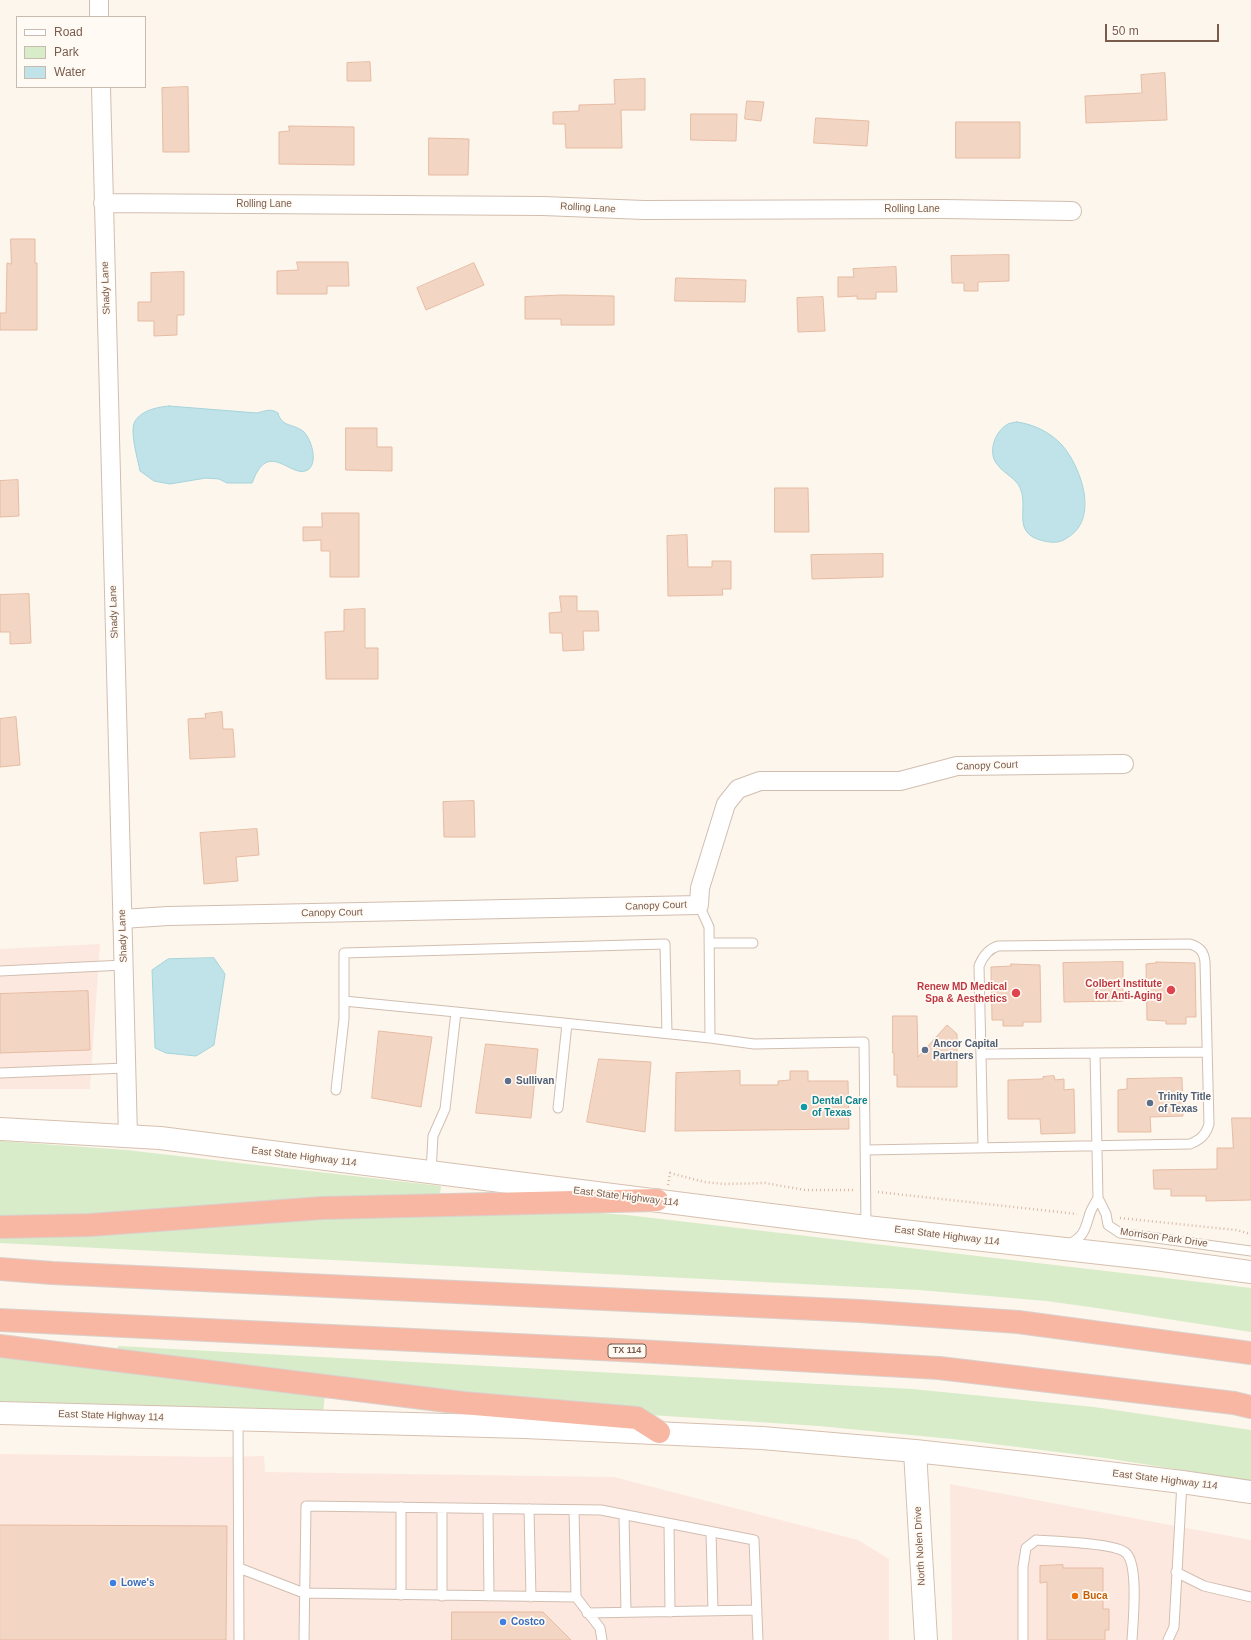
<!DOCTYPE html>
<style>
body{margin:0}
#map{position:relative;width:1251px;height:1640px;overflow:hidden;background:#fdf6ec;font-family:Arial,sans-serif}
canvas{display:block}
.legend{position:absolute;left:16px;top:16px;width:130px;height:72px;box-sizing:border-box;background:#fffaf3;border:1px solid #cabbb1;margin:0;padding:5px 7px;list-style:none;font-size:12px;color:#7a5c4d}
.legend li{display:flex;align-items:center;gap:8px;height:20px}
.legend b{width:20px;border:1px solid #cabbb1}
.scale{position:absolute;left:1105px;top:24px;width:114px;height:18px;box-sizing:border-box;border:2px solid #7a5c4d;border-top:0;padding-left:5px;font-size:12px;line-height:14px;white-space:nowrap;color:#7a5c4d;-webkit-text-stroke:3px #fffaf3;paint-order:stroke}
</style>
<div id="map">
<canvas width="1251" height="1640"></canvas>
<ul class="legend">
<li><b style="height:5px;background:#fff"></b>Road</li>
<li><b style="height:11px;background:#d8ecc9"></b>Park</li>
<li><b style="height:11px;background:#bfe3e8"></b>Water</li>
</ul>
<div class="scale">50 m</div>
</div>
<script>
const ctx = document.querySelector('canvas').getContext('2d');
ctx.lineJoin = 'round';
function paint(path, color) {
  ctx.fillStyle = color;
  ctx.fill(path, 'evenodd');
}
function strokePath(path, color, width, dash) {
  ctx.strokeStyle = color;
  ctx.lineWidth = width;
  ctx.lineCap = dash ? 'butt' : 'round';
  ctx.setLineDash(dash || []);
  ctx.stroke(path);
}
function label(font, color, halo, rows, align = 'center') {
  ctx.font = font + ' Arial,sans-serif';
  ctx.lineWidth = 3.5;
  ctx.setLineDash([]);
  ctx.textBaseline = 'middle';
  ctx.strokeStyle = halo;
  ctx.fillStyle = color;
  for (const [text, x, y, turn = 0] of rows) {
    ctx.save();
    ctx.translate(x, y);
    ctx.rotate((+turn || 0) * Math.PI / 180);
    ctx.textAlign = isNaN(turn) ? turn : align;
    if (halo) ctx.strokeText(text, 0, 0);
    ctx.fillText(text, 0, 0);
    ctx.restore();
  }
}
const commercial = new Path2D(`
 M100,944l-10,145h-90v-140z
 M0,1454l225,3 39,-1 1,16 349,5 244,63 31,19v81h-889z
 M950,1484l301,56v100h-299z`);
const green = new Path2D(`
 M0,1141l126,9 315,36 -1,8 -58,1 -263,19 -119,7z
 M572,1211l55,4 624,73v44l-154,-24 -51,-7 -127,-11 -919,-47v-8l263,-18z
 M118,1346l794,43 182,18 157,23v51l-146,-23 -143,-18 -143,-14 -214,-14 -488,-58z
 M0,1355l325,40 -2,18 -323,-10z`);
const water = new Path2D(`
 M169,406l88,7c8,-2 14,-5 21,0 4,15 16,10 26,19 7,7 14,29 5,37 -15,12 -36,-25 -52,3 -2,3 -3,7 -5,11h-25l-8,-4 -13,-1 -36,6 -16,-3 -14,-10c-2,-11 -11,-41 -5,-50 7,-11 23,-14 34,-15z
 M1017,422c16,2 33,10 45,23 19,22 38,74 5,93 -7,5 -14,5 -23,3 -36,-8 -12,-35 -26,-57 -6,-8 -16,-12 -22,-21 -8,-12 -1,-32 12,-39 3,-1 6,-2 9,-2z
 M214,958l11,16 -11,71 -18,11 -30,-3 -11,-5 -3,-78 16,-11z`);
const building = new Path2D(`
 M370,62l1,19h-24v-18z
 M1165,73l2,47 -81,3 -1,-27 57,-3 -1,-18z
 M645,79v31h-24l1,38h-56l-1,-24h-12v-12l26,-1v-6l36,-1 -1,-24z
 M188,87l1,65h-26l-1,-64z
 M747,101l17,1 -3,19 -16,-2z
 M691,114h46l-1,27 -45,-1z
 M816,118l53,3 -2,25 -53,-3z
 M956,122h64v36h-64z
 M289,126l65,1v38l-75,-1v-32l10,-1z
 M429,138l40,1 -1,36h-39z
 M11,239h24v24h2v67h-37v-17h6l1,-50 4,1z
 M1009,255v26l-31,1v9h-14v-8h-12l-1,-27z
 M297,262h51l1,24h-22v8h-50v-23l21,-1z
 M474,263l10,22 -58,25 -9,-22z
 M896,267l1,25h-21v7h-19v-3l-19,1v-20h16l-1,-8z
 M184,272v43h-7v20l-23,1v-15h-16v-19h13v-29z
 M676,278l70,2 -1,22 -70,-1z
 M562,295l52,1v29h-53v-6h-36v-22z
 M823,297l2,34 -27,1 -1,-34z
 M346,428h31v19h15v24l-46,-1z
 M18,480l1,36 -19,1v-36z
 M775,488h33l1,44h-34z
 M322,513h37v64h-29v-26h-9v-11l-18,1v-14h19z
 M687,535l1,32h24v-6h19v28h-9l1,6 -55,1 -1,-60z
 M883,554v23l-71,2 -1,-24z
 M29,594l2,49 -21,1v-12h-10v-37z
 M560,596h17v15h21l1,20h-16l1,19 -21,1 -1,-18h-12l-1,-20 12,-1z
 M365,609v39h13v31h-52l-1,-47 19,-1v-21z
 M222,712l1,17h10l2,28 -45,2 -2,-40 18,-1 -1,-4z
 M16,717l4,48 -20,2v-48z
 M474,801l1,36h-31l-1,-35z
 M257,829l2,26 -23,2 2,24 -34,3 -4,-51z
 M1123,962v39l-59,1 -1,-39z
 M1156,962l39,1 1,54h-10v7h-20v-3l-19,-1 -1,-56 10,-1z
 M1011,964l29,1 1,57h-18v4h-20v-6h-11l-1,-53 20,-1z
 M88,991l2,59 -90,3v-59z
 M893,1016h24l1,41 29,-32 10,9v53h-60v-12h-3v-22h-1z
 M379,1031l53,6 -11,70 -49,-9z
 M486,1044l52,5 -7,69 -55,-5z
 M599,1059l52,3 -6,70 -58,-10z
 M740,1071v14h38v-4l12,-1v-9h18v10h40l1,48 -174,2 1,-58z
 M1054,1076l1,4 9,-1v11l10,-1 1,44 -34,1 -1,-15h-32v-39l35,-1v-2z
 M1182,1078l1,38 -33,1 1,15h-33v-42l9,-1v-10z
 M1232,1118h19v82l-45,1v-5h-35v-7h-17l-1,-19 64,-1v-21h16z
 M0,1525l227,1 -1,114h-226z
 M1063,1565v3h40v41h6v21h-4v10h-58v-58l-7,1v-17z
 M452,1612h91l28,28h-119z`);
const path = new Path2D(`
 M668,1185l2,-12 35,9 19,2 41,-1 40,7h50
 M878,1192l199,22
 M1120,1218l116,12 15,4`);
const lane = new Path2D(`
 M709,943h44
 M0,971l124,-6
 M344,1001l112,11
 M710,1038l44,6 110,-2 2,185
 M1095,1053l3,145 8,16 2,11 12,8 131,18
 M982,1054l225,-2
 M0,1073l126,-5
 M336,1090l8,-71v-66l321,-9 2,89
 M558,1108l9,-84
 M866,1150l324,-6c10,-4 16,-9 19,-20l-4,-162c-1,-10 -5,-15 -15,-18l-192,2c-10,3 -15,10 -19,20l4,181
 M431,1172l2,-36 12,-27 11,-97 254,26 -1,-111 -10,-22
 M1067,1245c18,-8 18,-16 23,-32 2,-5 5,-10 8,-15
 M238,1419l1,221
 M401,1507v88
 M442,1508v88
 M488,1509l1,87
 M529,1509l2,88
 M574,1510l2,87
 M624,1515l2,97
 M669,1524l1,88
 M711,1532l2,79
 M239,1568l65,25 272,4 24,31 2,12
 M1176,1572l28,14 47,11
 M587,1613l170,-3
 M304,1640l2,-134 295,4 153,30 4,100
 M1023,1640v-73l3,-19 10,-8c16,1 81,3 90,13 13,12 7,69 6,87
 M1168,1640l6,-13 8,-145`);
const street = new Path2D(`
 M99,0v17
 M101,87l27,1049
 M103,203l440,3 101,4 299,-1 129,2
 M122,919l46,-3 531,-11 1,-17 26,-84 12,-15 22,-8h140l57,-15 167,-2`);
const secondary = new Path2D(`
 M0,1129l160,9 706,89 289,32 96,13
 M0,1413l525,14 237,11 153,13 119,13 148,18 69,10
 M915,1451l11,189`);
const highway = new Path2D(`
 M0,1227l90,-2 232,-17 335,-8
 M0,1269l52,4 808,38 158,11 233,31
 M0,1320l620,30 319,18 295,35 17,4
 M0,1346l463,57 174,15 22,14`);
const markers = [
 [1171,990,5,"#e0444e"],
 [1016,993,5,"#e0444e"],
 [925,1050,4,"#5c6f8a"],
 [508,1081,4,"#5c6f8a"],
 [1150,1103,4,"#5c6f8a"],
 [804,1107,4,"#0f9aa8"],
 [113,1583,4,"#3f7fe0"],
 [1075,1596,4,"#e8710a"],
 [503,1622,4,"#3f7fe0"]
];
const shields = [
 [627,1351,38]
];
const shieldNames = [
 ["TX 114",627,1351]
];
const streetNames = [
 ["Rolling Lane",264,204],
 ["Rolling Lane",588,208,3],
 ["Rolling Lane",912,209],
 ["Shady Lane",106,288,-92],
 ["Shady Lane",114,612,-92],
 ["Canopy Court",987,766,-2],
 ["Canopy Court",656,906,-2],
 ["Canopy Court",332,913,-1],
 ["Shady Lane",123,936,-92],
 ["East State Highway 114",304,1157,7],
 ["East State Highway 114",626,1197,7],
 ["East State Highway 114",947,1236,7],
 ["Morrison Park Drive",1164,1238,8],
 ["East State Highway 114",111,1416,2],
 ["East State Highway 114",1165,1480,7],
 ["North Nolen Drive",920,1546,-93]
];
const healthNames = [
 ["Colbert Institute",1162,984],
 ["for Anti-Aging",1162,996],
 ["Renew MD Medical",1007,987],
 ["Spa & Aesthetics",1007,999]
];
const serviceNames = [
 ["Ancor Capital",933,1044],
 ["Partners",933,1056],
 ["Sullivan",516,1081],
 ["Trinity Title",1158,1097],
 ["of Texas",1158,1109]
];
const cultureNames = [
 ["Dental Care",812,1101],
 ["of Texas",812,1113]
];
const shopNames = [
 ["Lowe's",121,1583],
 ["Costco",511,1622]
];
const foodNames = [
 ["Buca",1083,1596]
];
paint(commercial, '#fde8e0');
paint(green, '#d8ecc9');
paint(water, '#bfe3e8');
strokePath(water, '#a5d3da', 1);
paint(building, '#f3d5c3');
strokePath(building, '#e6bba3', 1);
strokePath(lane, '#d1beb0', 11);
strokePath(street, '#d1beb0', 20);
strokePath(secondary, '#d6c0b0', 24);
strokePath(highway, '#dad1cd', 24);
strokePath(path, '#d9b8a5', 2.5, [1, 3]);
strokePath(lane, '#fff', 9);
strokePath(street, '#fff', 18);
strokePath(secondary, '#fff', 22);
strokePath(highway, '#f7b7a3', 22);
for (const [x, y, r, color] of markers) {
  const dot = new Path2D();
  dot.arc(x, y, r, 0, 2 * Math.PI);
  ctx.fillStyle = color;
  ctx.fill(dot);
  strokePath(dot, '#fffaf3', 1.5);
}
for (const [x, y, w] of shields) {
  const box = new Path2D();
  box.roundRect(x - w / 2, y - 7, w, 14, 3);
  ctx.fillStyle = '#fffaf3';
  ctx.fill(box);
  strokePath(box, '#7a5c4d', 1);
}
label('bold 9px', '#7a5c4d', null, shieldNames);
label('10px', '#7a5c4d', '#fffaf3', streetNames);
label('bold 10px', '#be3a42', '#fffaf3', healthNames, 'right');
label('bold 10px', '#4e5e75', '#fffaf3', serviceNames, 'left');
label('bold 10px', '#0d838f', '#fffaf3', cultureNames, 'left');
label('bold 10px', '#366cbe', '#fffaf3', shopNames, 'left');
label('bold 10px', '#c56008', '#fffaf3', foodNames, 'left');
</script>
